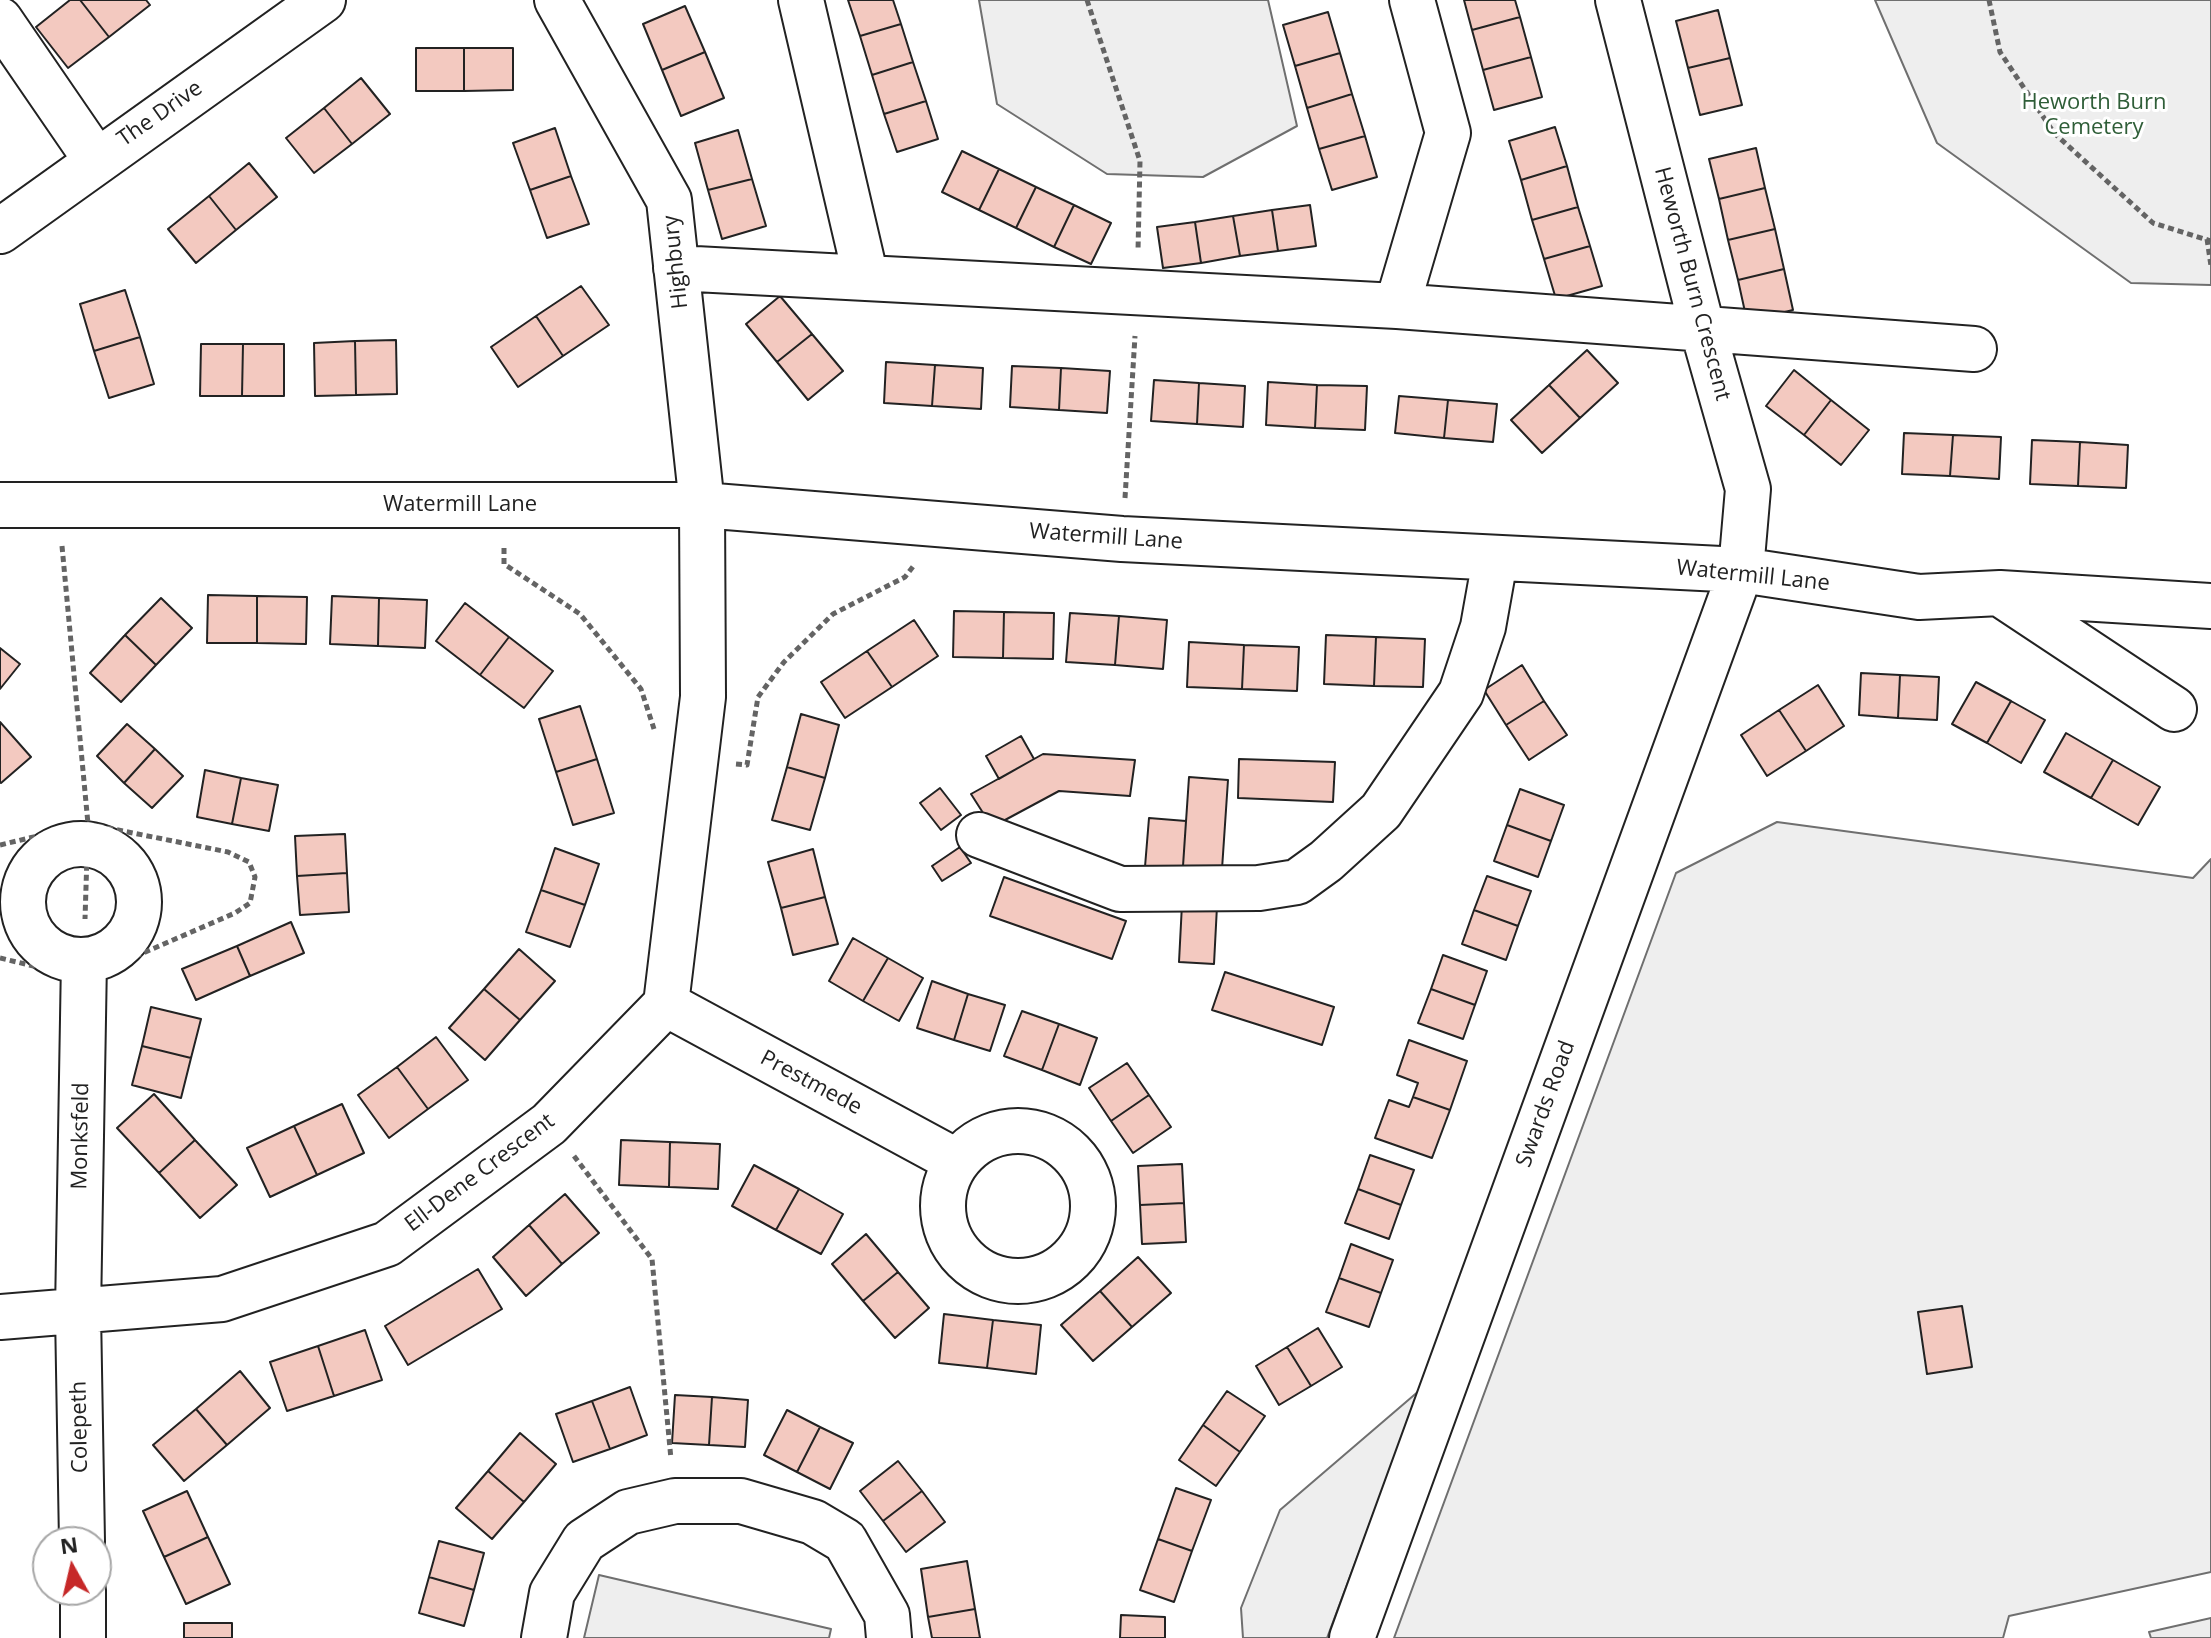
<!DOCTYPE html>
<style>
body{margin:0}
#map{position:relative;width:2211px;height:1638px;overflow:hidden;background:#fff;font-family:"Open Sans",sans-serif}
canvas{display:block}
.north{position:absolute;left:32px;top:1526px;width:80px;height:80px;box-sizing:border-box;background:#fff;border:2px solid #a7a7a7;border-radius:50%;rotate:352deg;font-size:22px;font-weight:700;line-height:32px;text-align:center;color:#222}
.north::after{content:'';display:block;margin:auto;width:28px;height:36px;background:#c62828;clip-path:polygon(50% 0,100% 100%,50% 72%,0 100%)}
</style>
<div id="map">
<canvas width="2211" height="1638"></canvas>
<div class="north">N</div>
</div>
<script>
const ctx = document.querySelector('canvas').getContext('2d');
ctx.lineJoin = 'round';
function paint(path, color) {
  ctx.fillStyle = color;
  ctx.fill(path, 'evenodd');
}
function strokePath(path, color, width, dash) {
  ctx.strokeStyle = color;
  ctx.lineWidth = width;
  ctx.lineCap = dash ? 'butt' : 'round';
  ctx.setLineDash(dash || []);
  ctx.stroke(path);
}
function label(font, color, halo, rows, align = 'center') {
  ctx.font = font + ' "Open Sans",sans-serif';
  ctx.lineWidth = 6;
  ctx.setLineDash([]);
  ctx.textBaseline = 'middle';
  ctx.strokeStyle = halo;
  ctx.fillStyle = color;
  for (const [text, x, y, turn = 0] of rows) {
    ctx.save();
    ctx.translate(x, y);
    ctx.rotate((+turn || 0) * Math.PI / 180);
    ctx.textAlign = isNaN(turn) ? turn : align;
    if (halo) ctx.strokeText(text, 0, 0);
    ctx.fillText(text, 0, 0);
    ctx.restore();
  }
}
const green = new Path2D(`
 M979,0h289l29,126 -94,51 -96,-3 -110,-70z
 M1875,0h336v285l-80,-2 -194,-140z
 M1777,822l416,56 18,-19v713l-202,44 -6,22h-609l282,-765z
 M1420,1390l-93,248h-84l-2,-30 39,-98z
 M599,1575l232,54 -2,9h-245z`);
const parking = new Path2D(`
 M2211,1618v20h-60l-2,-6z`);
const building = new Path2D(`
 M70,0h10l29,37 -41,31 -32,-41z
 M80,0h66l4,5 -41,32z
 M848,0h45l8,24 -41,12z
 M1464,0h51l5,17 -48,13z
 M685,6l20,46 -43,18 -19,-46z
 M1718,10l12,48 -42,10 -12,-47z
 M1328,12l12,41 -45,13 -12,-41z
 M1520,17l11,40 -48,13 -11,-40z
 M901,24l12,38 -41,13 -12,-39z
 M416,48h48v43h-48z
 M464,48h49v42l-49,1z
 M705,52l19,46 -43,18 -19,-46z
 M1340,53l12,41 -45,14 -12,-42z
 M1531,57l11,40 -48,13 -11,-40z
 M1730,58l12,47 -42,10 -12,-47z
 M913,62l13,39 -42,13 -12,-39z
 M361,78l29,36 -38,30 -28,-36z
 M1352,94l13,42 -46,13 -12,-41z
 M926,101l12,38 -41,13 -13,-38z
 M324,108l28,36 -38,29 -28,-35z
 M1555,127l12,39 -46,14 -12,-39z
 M555,128l16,48 -41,14 -17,-47z
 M738,130l14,49 -44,11 -13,-47z
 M1365,136l12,41 -45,13 -13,-41z
 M1756,148l9,40 -46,11 -10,-40z
 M962,151l37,18 -20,41 -37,-18z
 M249,163l28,34 -41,33 -27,-34z
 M1567,166l11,41 -46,13 -11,-40z
 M999,169l37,18 -20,41 -37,-18z
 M571,176l18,48 -42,14 -17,-48z
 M752,179l14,47 -44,13 -14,-49z
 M1036,187l38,18 -20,42 -38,-19z
 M1765,188l10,41 -47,11 -9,-41z
 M209,196l27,34 -40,33 -28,-34z
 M1074,205l37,18 -20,41 -37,-17z
 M1310,205l6,41 -38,5 -6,-41z
 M1578,207l12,39 -46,13 -12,-39z
 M1272,210l6,41 -38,5 -7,-40z
 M1233,216l7,40 -39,7 -6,-41z
 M1195,222l6,41 -38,5 -6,-41z
 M1775,229l9,40 -46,11 -10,-40z
 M1590,246l12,40 -46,13 -12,-40z
 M1784,269l9,41 -46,11 -9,-41z
 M581,286l28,39 -46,31 -27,-40z
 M125,290l15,47 -46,14 -14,-47z
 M780,296l32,38 -35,28 -31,-38z
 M536,316l27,40 -45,31 -27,-40z
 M812,334l31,37 -35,29 -31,-38z
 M140,337l14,47 -45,14 -15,-47z
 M396,340l1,54 -41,1 -1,-54z
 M355,341l1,54 -41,1 -1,-53z
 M201,344h42l-1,52h-42z
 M243,344h41v52h-42z
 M1587,350l31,33 -38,35 -31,-33z
 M886,362l49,3 -3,41 -48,-3z
 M935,365l48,3 -2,41 -49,-3z
 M1012,366l49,2 -2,42 -49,-3z
 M1061,368l49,3 -3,42 -48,-3z
 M1794,370l37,30 -27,35 -38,-29z
 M1154,380l45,3 -2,41 -46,-3z
 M1268,382l49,3 -2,43 -49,-3z
 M1199,383l46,3 -2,41 -46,-3z
 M1317,385l50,1 -2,44 -50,-2z
 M1549,385l31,33 -38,35 -31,-33z
 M1399,396l49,4 -4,38 -49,-5z
 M1448,400l49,4 -4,38 -49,-4z
 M1831,400l38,30 -28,35 -37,-30z
 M1904,433l49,2 -3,41 -48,-2z
 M1953,435l48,2 -2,42 -49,-3z
 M2032,440l48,2 -2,44 -48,-2z
 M2080,442l48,3 -2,43 -48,-2z
 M208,595l49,1v47h-50z
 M257,596l50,1 -1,47 -49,-1z
 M332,596l47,2 -1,48 -48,-2z
 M161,598l31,30 -36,37 -31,-30z
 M379,598l48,2 -2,48 -47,-2z
 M465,603l44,34 -29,38 -44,-34z
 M954,611l50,1 -1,46 -50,-1z
 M1004,612l50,1 -1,46 -50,-1z
 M1070,613l49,3 -4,49 -49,-3z
 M1119,616l48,4 -4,49 -48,-4z
 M914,620l24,36 -46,31 -25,-36z
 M125,635l31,30 -35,37 -31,-29z
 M1326,635l50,2 -2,49 -50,-2z
 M509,637l44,34 -29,37 -44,-33z
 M1376,637l49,2 -2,48 -49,-1z
 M1189,642l55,3 -2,44 -55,-2z
 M1244,645l55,2 -2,44 -55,-2z
 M0,648l20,16 -20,25z
 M867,651l25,36 -47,31 -24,-36z
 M1522,665l22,36 -38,24 -22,-35z
 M1861,673l39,2 -2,43 -39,-3z
 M1900,675l39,2 -2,43 -39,-2z
 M1976,682l35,19 -24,42 -35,-19z
 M1818,685l26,41 -38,25 -27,-41z
 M1544,701l23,34 -38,25 -23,-35z
 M2011,701l34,19 -24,43 -34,-20z
 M580,706l17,53 -41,13 -17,-53z
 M1779,710l27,41 -39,25 -26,-41z
 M801,714l38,11 -14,53 -38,-11z
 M0,722l31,35 -30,26 -1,-1z
 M127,724l28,25 -31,34 -27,-27z
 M2066,733l47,27 -22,38 -47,-26z
 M1021,736l13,23 -35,20 -13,-23z
 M155,749l28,27 -31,32 -28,-25z
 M1043,754l92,6 -5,36 -71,-5 -67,36 -21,-33z
 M597,759l17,54 -41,12 -17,-53z
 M1239,759l96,3 -2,40 -95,-4z
 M2113,760l47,27 -22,38 -47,-27z
 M787,767l38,11 -15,52 -38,-10z
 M205,770l36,8 -9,46 -35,-7z
 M1189,777l39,3 -7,104 -39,-3z
 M241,778l37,7 -9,46 -37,-7z
 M940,788l21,27 -20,15 -21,-27z
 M1520,789l44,16 -13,36 -44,-16z
 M1149,818l37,3 -4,60 -38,-2z
 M1507,825l44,16 -13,36 -44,-16z
 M345,834l2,39 -50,3 -2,-40z
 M960,847l11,16 -29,18 -10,-15z
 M555,848l44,16 -14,41 -44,-15z
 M813,849l12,48 -44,11 -13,-46z
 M347,873l2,39 -49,3 -3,-39z
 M1487,876l44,15 -13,35 -44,-16z
 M1004,877l122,44 -14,38 -122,-43z
 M541,890l44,15 -15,42 -44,-15z
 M825,897l13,47 -45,11 -12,-47z
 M1182,904l35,2 -3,58 -35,-2z
 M1474,910l44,16 -12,34 -44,-16z
 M291,922l13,31 -54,23 -13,-30z
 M853,938l35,20 -25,43 -34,-20z
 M237,946l13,30 -54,24 -14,-31z
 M519,949l36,32 -35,39 -36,-31z
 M1443,955l44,16 -12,34 -44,-16z
 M888,958l35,20 -24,43 -36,-20z
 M1225,972l109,35 -12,38 -110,-35z
 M932,981l36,13 -14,46 -37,-12z
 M484,989l36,31 -35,40 -36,-32z
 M1431,989l44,16 -12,34 -45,-16z
 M968,994l37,11 -15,46 -36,-11z
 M151,1007l50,12 -10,39 -49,-12z
 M1022,1011l37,13 -17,46 -38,-14z
 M1059,1024l38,14 -17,47 -38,-15z
 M436,1037l32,43 -40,29 -31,-42z
 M1409,1040l58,21 -17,49 -37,-13 5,-14 -21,-8z
 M142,1046l49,12 -10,40 -49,-13z
 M1127,1063l22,32 -38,26 -22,-33z
 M397,1067l31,42 -39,29 -31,-43z
 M154,1094l41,46 -36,33 -42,-45z
 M1149,1095l22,32 -38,26 -22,-32z
 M1413,1097l37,13 -18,48 -57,-20 14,-38 20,7z
 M342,1104l22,49 -47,22 -23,-49z
 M294,1126l23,49 -47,22 -23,-49z
 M195,1140l42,45 -37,33 -41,-45z
 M621,1140l49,2 -1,45 -50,-2z
 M670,1142l50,2 -2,45 -49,-2z
 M1370,1155l44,15 -13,35 -43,-16z
 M1182,1164l2,39 -44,2 -2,-39z
 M754,1165l45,24 -23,41 -44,-24z
 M799,1189l44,25 -22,40 -45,-24z
 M1358,1189l43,16 -12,34 -44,-16z
 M565,1194l34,39 -37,31 -33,-39z
 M1184,1203l2,39 -44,2 -2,-39z
 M529,1225l33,39 -36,32 -33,-39z
 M866,1234l32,38 -35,29 -31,-37z
 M1351,1244l42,16 -12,33 -42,-15z
 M1138,1257l33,36 -39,34 -32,-36z
 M478,1269l24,40 -94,56 -23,-39z
 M898,1272l31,36 -34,30 -32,-37z
 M1339,1278l42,15 -12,34 -43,-15z
 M1100,1291l32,36 -39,34 -32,-36z
 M1962,1306l10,61 -45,7 -9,-62z
 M944,1314l49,6 -6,48 -48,-5z
 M993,1320l48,5 -5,49 -49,-6z
 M1318,1328l24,39 -31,19 -24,-39z
 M365,1330l17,50 -48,16 -16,-50z
 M318,1346l16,50 -47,15 -17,-49z
 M1287,1347l24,39 -32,19 -23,-39z
 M240,1371l30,37 -43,37 -31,-36z
 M630,1387l17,48 -37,14 -18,-48z
 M1227,1391l38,25 -25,36 -37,-27z
 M675,1395l37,2 -3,48 -37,-2z
 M712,1397l36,3 -3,47 -36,-2z
 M592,1401l18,48 -37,13 -17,-48z
 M196,1409l31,36 -43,36 -31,-36z
 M787,1410l33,17 -23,45 -33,-17z
 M1203,1425l37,27 -24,34 -37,-26z
 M820,1427l33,16 -23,46 -33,-17z
 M520,1433l36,31 -32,38 -36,-31z
 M898,1461l24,30 -39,30 -23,-30z
 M488,1471l36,31 -32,37 -36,-31z
 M1176,1488l35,12 -19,51 -34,-12z
 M187,1491l21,46 -44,20 -21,-46z
 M922,1491l23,31 -39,30 -23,-31z
 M208,1537l22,47 -44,20 -22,-47z
 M1158,1539l34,12 -18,51 -34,-12z
 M439,1541l45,12 -10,37 -45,-13z
 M967,1561l8,48 -47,8 -7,-48z
 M429,1577l45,13 -10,36 -45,-13z
 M975,1609l5,29h-48l-4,-21z
 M1121,1615l44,2v21h-45z
 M184,1623h48v15h-48z`);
const path = new Path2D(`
 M1087,0l53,161 -2,90
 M1989,0l11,52 54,81 99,90 58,18
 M2207,239l4,27
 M1125,498l10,-162
 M62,546l26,278 -3,95
 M504,548v16l76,50 61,75 13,40
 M736,764l11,1 11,-68 26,-35 49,-48 72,-37 10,-13
 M0,845l88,-21 140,28 21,10 6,15 -5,26 -15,10 -108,47
 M0,958l42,10
 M574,1156l78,103 19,200`);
const minor = new Path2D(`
 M801,0l65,278 531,28 577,43
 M0,20l96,140
 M0,231l323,-231
 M676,268l190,10
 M1397,306l51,-173 -36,-133
 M0,505h702l420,34 619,31 178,27 81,-4 211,13
 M2002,595l172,114
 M979,835l141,54 139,-1 38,-6 29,-21 55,-50 80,-118 22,-66 12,-67
 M23 902a58 58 0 1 1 116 0a58 58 0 1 1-116 0Z
 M666,1004l290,157
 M943 1206a75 75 0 1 1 150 0a75 75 0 1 1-150 0Z
 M0,1317l222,-18 165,-55 162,-120 117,-120 37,-307 -1,-192 -33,-305 -112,-200
 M82,1542l-4,-230 6,-352
 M83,1590v48
 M544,1638l8,-45 32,-52 44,-29 47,-11h66l72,21 32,19 42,74 2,23
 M1352,1638l389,-1068 7,-81 -46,-162 -84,-327`);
const parkNames = [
 ["Heworth Burn",2094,103],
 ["Cemetery",2094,128]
];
const streetNames = [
 ["The Drive",160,114,-35],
 ["Highbury",676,262,-96],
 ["Heworth Burn Crescent",1692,284,75],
 ["Watermill Lane",460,505],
 ["Watermill Lane",1106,537,4],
 ["Watermill Lane",1753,576,6],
 ["Prestmede",811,1083,28],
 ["Swards Road",1546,1104,-70],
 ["Monksfeld",81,1136,-89],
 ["Ell-Dene Crescent",480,1173,-37],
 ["Colepeth",80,1427,-91]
];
paint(green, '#eee');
strokePath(green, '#6f6f6f', 2);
paint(parking, '#ededed');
strokePath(parking, '#6f6f6f', 2);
paint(building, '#f3c9c0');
strokePath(building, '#222', 2);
strokePath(minor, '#222', 48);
strokePath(path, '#646464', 5, [6, 4]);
strokePath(minor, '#fff', 44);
label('22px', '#2f5e38', '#fff', parkNames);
label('22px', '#222', '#fff', streetNames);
</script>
